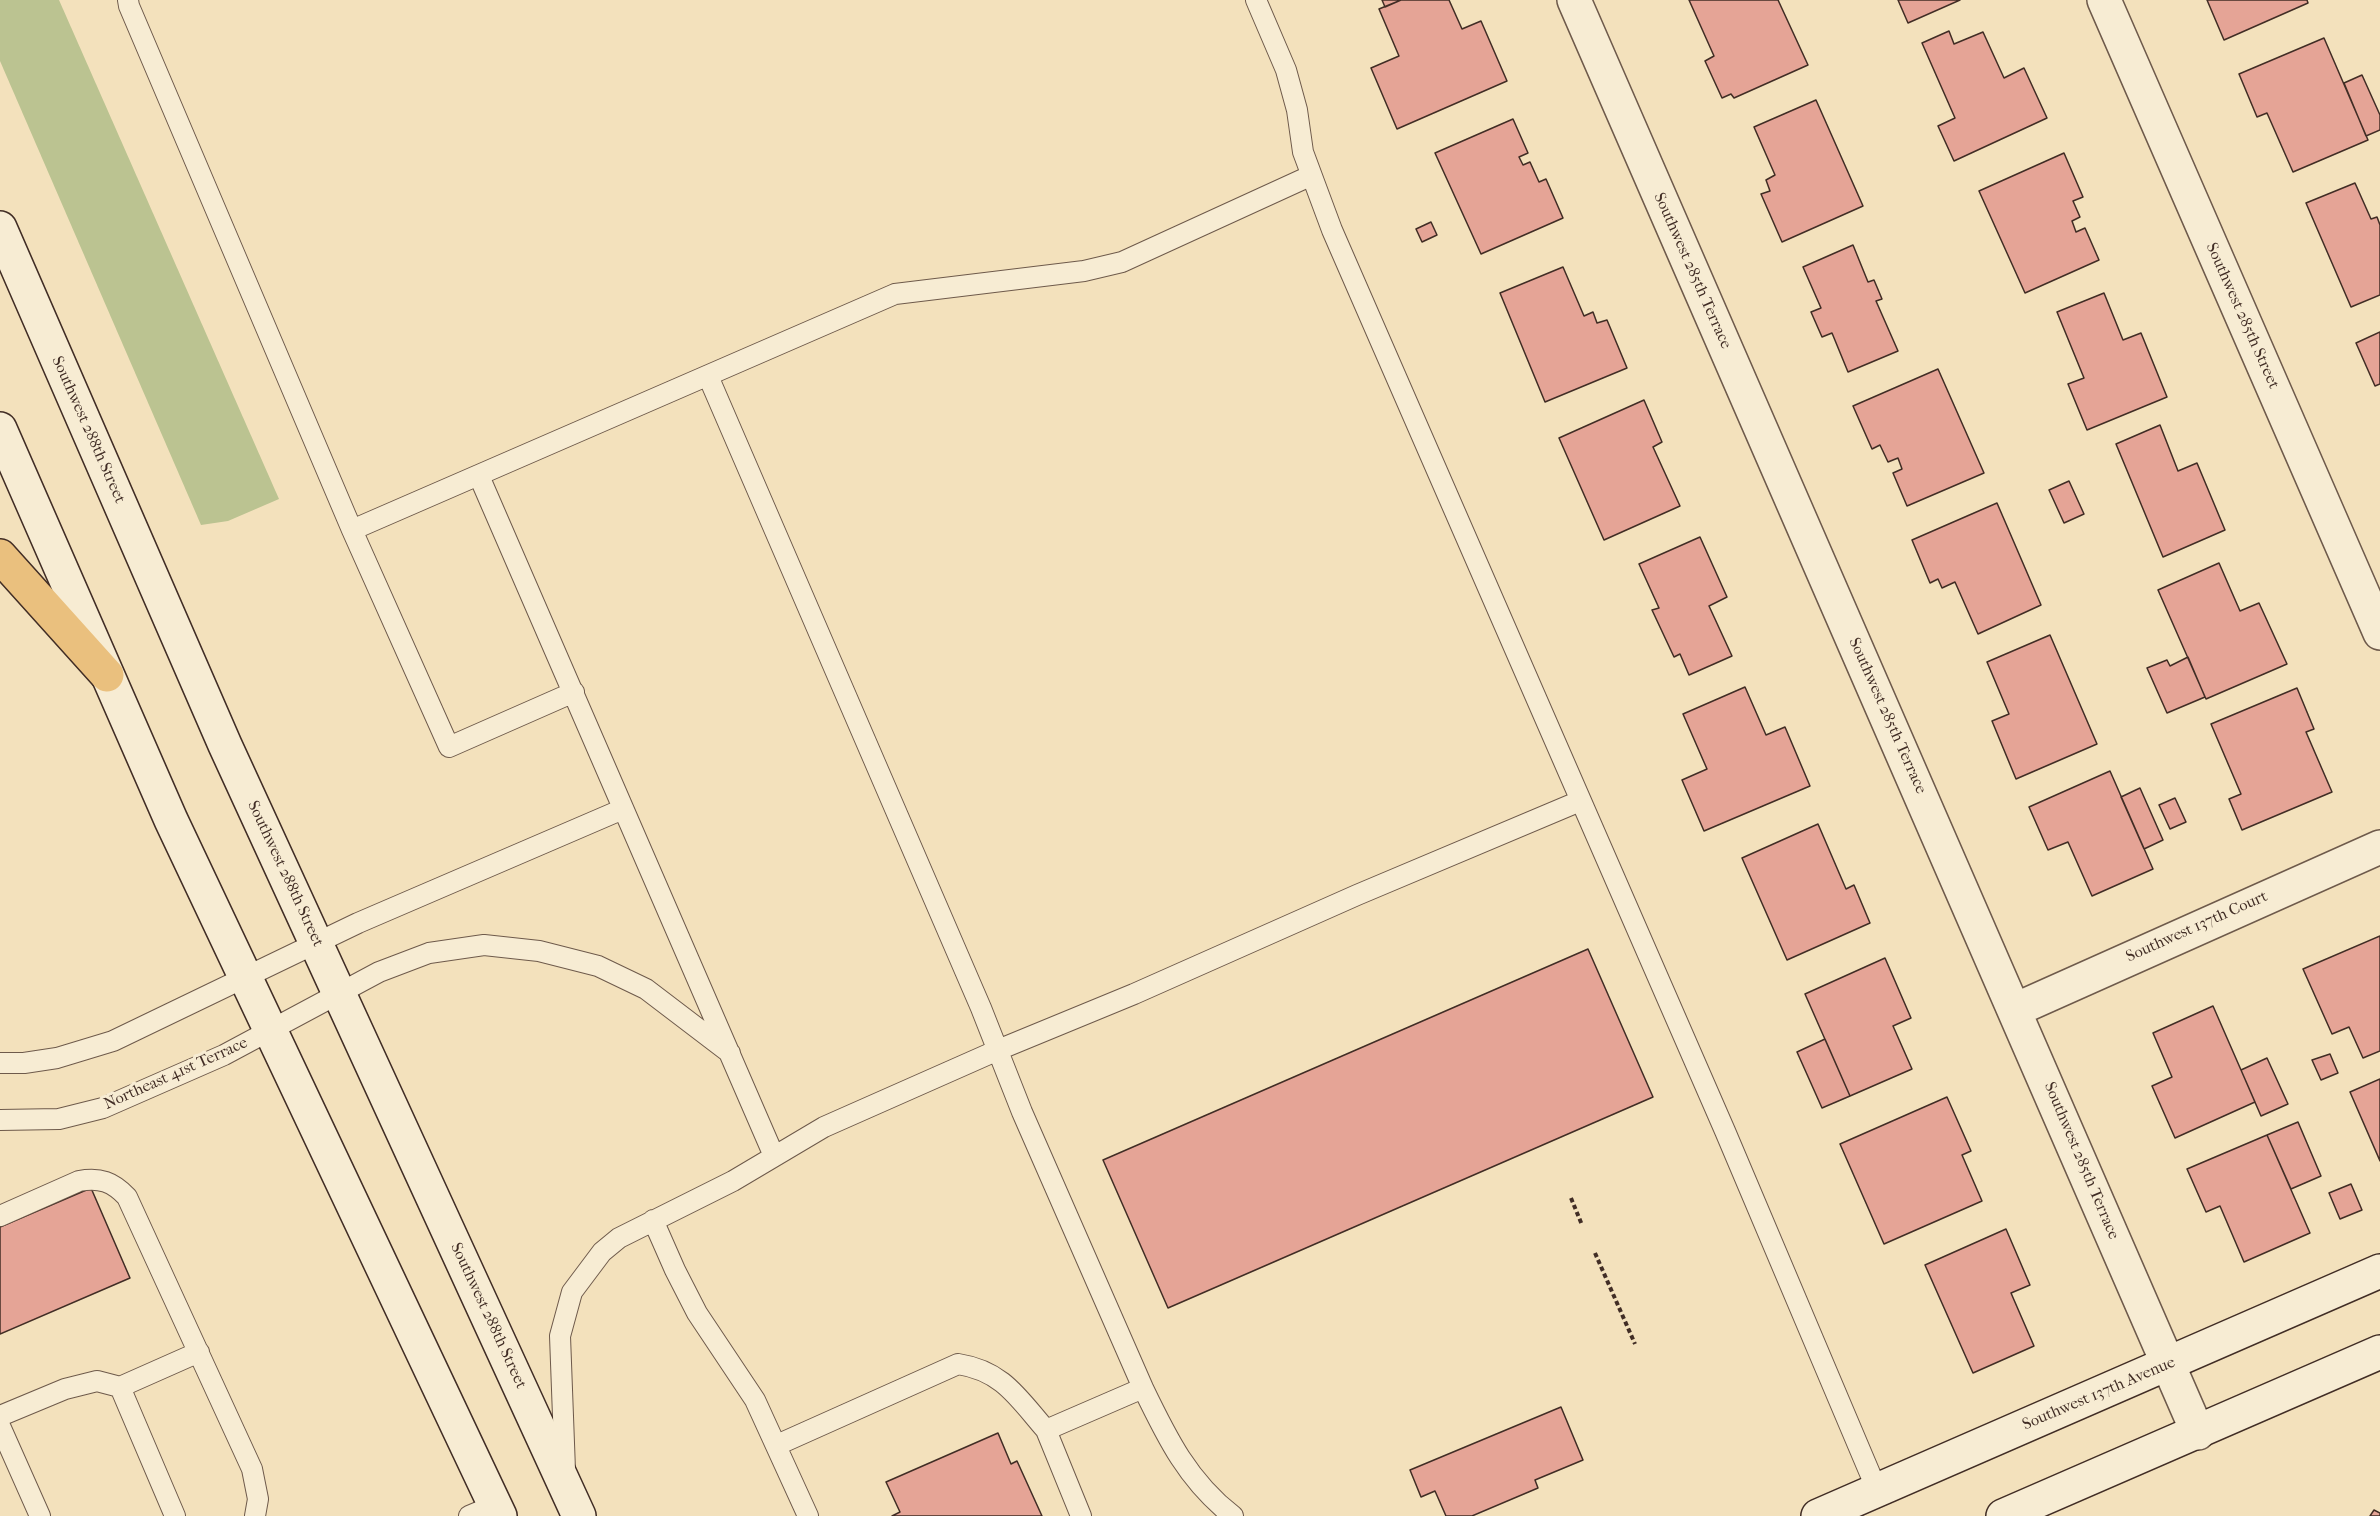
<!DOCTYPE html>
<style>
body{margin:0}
canvas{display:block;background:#f3e1bc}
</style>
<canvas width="2380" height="1516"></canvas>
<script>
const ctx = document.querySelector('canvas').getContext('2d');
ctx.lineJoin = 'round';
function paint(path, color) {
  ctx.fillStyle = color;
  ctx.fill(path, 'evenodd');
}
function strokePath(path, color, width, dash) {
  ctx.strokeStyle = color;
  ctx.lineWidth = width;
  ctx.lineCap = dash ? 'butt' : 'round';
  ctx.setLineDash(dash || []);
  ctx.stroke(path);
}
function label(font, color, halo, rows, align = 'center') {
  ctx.font = font + ' "IM FELL French Canon",serif';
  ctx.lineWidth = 6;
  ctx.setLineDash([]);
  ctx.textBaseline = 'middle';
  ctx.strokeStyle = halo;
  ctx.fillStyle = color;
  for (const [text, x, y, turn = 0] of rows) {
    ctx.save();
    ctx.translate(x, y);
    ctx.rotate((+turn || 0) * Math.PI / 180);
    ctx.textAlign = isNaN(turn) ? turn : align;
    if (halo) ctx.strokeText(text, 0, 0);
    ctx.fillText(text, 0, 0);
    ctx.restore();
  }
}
const green = new Path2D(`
 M0,0h59l220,499 -51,22 -27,4 -201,-464z`);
const building = new Path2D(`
 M1382,0h19l-16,7z
 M1401,0h48l13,29 19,-8 26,60 -110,48 -26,-61 28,-12 -20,-47z
 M1689,0h89l30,65 -74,33 -3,-4 -9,4 -17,-37 9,-5z
 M1898,0h62l-52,23z
 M2207,0h100l1,3 -84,37z
 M1949,31l5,13 29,-12 21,46 20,-10 23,50 -93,43 -16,-35 17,-8 -33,-75z
 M2324,38l44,102 -75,32 -26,-59 -10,4 -18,-43z
 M2362,75l18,40v15l-14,6 -22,-53z
 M1816,100l47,106 -81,36 -21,-48 9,-3 -4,-11 9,-5 -21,-48z
 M1513,119l15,34 -9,4 4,8 7,-3 9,20 7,-3 17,39 -82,36 -46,-101z
 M2064,153l19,44 -10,4 7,16 -8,4 4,11 9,-4 14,32 -74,33 -46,-102z
 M2355,183l16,36 6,-2 3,8v70l-29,12 -45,-104z
 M1431,222l6,13 -15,7 -6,-13z
 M1853,245l15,37 6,-2 8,19 -6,2 22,50 -50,21 -16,-39 -10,4 -11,-25 10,-4 -18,-41z
 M1563,267l21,49 9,-4 4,11 10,-3 20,48 -82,34 -45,-109z
 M2104,293l19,47 18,-7 26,64 -80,33 -19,-46 16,-6 -27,-66z
 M2380,332v52l-5,2 -19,-43z
 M1938,369l46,104 -77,33 -14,-33 9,-4 -4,-11 -10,4 -8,-17 -8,4 -19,-43z
 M1644,400l18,42 -9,5 27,59 -76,34 -45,-102z
 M2160,425l18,46 19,-8 28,67 -62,27 -47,-113z
 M2069,481l15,33 -20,9 -15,-33z
 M1997,503l44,102 -63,29 -23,-52 -13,6 -4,-9 -8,4 -18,-43z
 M1700,537l27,60 -18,9 23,50 -43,19 -9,-21 -6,3 -22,-47 7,-2 -20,-44z
 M2219,563l21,48 19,-8 28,61 -81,35 -48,-109z
 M2050,635l47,109 -81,35 -24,-58 17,-7 -22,-52z
 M2188,657l17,40 -38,16 -20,-45 20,-8 3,6z
 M1745,687l21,48 19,-8 25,59 -106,45 -22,-51 25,-11 -24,-55z
 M2297,688l17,41 -8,3 26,60 -90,38 -13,-31 12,-5 -30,-70z
 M2110,771l43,98 -61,27 -24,-54 -20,8 -19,-43z
 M2140,788l23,52 -19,9 -23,-52z
 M2175,798l11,24 -16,7 -11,-24z
 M1818,824l28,65 8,-4 16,38 -83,37 -45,-102z
 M2380,936v115l-17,7 -14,-31 -17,7 -29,-65z
 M1588,949l65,148 -485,211 -65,-148z
 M1885,958l26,60 -18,8 19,43 -62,27 -45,-102z
 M2213,1006l42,96 -80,36 -23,-52 20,-9 -19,-44z
 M1825,1039l25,57 -28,12 -25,-56z
 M2330,1054l8,19 -17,7 -9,-20z
 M2267,1058l21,46 -27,12 -20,-46z
 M2380,1079v82l-30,-69z
 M1947,1097l24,54 -9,4 20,46 -98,43 -44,-100z
 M2298,1122l23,54 -30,13 -24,-54z
 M2267,1135l43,98 -66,29 -24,-56 -14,6 -19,-43z
 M2351,1184l11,26 -22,9 -11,-26z
 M91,1188l39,90 -130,56v-107z
 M2006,1229l24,56 -19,8 23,53 -61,27 -48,-108z
 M1561,1407l22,53 -48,20 3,8 -66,28h-26l-11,-25 -14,6 -11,-27z
 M998,1433l13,31 6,-3 25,55h-150l8,-4 -14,-30z
 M2374,1510l6,3v3h-10z`);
const path = new Path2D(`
 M1571,1198l11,27
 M1595,1253l40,91`);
const lane = new Path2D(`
 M128,0l1,6 223,524 97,217 125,-55
 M1256,0l30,70 11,40 6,42 29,78 393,901 152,359
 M708,376l273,632 41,104 121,276c24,50 45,93 90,128
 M479,476l295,680
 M352,530l543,-236 189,-23 38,-9 188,-86
 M0,1063h24l33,-5 56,-17 245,-118 265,-114
 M0,1120l59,-1 44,-11 121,-53 155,-83 50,-19 55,-8 55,6 59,15 48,23 84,64
 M0,1216l79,-35c21,-4 34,1 48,16l125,272 6,30 -3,17
 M653,1220l22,50 22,43 58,87 53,116
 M120,1387l79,-35
 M0,1416l65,-27 32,-8 23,6 55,129
 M0,1426l40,90
 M1046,1430l35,86
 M777,1445l181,-81c45,7 60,34 88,66l97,-42
 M565,1470l-5,-134 12,-44 30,-40 17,-14 114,-57 91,-54 174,-77 136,-56 223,-99 223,-94
 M469,1516l26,-11`);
const street = new Path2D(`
 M1574,0l624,1433
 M2104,0l276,633
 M2015,1010l365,-163`);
const secondary = new Path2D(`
 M0,228l225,517 354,771
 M0,429l171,391 329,696
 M1818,1516l562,-245
 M2003,1516l377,-164`);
const highway = new Path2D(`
 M0,556l107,119`);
const streetNames = [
 ["Southwest 285th Terrace",1692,271,66],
 ["Southwest 285th Street",2242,316,66],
 ["Southwest 288th Street",88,430,66],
 ["Southwest 285th Terrace",1887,716,66],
 ["Southwest 288th Street",285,874,65],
 ["Southwest 137th Court",2197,927,-24],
 ["Northeast 41st Terrace",176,1074,-24],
 ["Southwest 285th Terrace",2081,1161,67],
 ["Southwest 288th Street",488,1316,65],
 ["Southwest 137th Avenue",2099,1394,-23]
];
paint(green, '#bbc391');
paint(building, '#e5a496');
strokePath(building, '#412d25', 1.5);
strokePath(lane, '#6e5a4b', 22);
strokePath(street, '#6e5a4b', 36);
strokePath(secondary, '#412d25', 36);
strokePath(highway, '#412d25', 36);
strokePath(path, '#412d25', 4, [4.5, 3]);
strokePath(lane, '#f7ecd3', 20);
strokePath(street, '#f7ecd3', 33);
strokePath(secondary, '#f7ecd3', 33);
strokePath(highway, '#eac07e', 33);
label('16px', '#412d25', '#f7ecd3', streetNames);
</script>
